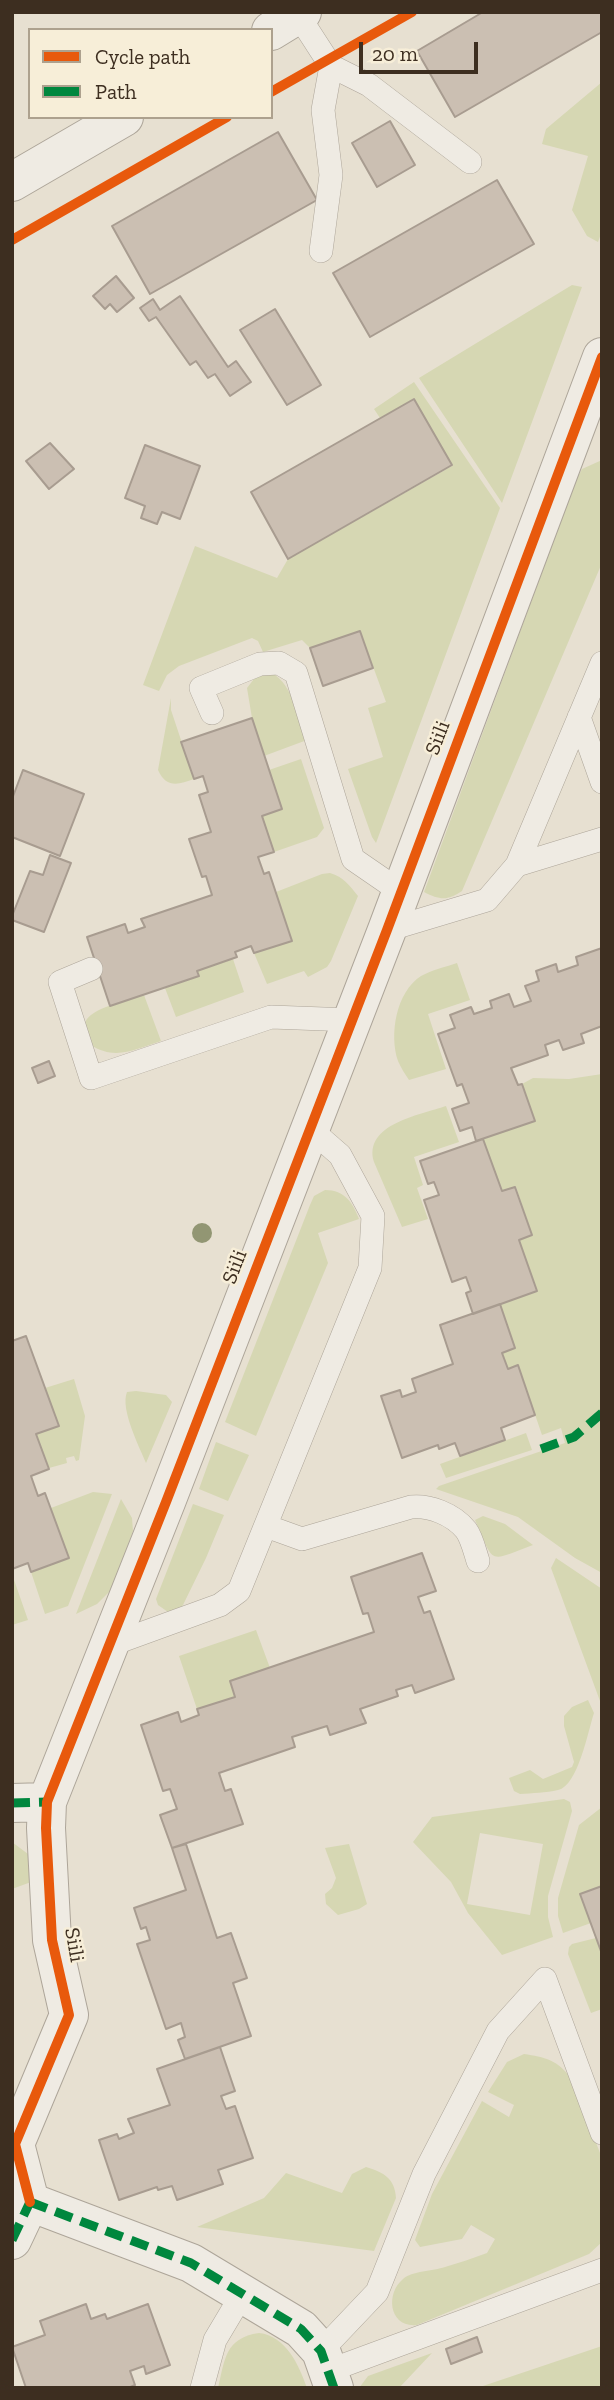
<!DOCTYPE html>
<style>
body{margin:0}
#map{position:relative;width:614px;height:2400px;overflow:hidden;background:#e7e0d1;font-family:"Zilla Slab",serif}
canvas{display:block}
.frame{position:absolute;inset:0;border:14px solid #3d2e20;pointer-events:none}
.legend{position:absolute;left:28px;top:28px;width:245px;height:91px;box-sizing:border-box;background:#f7eed8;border:2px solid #ada18e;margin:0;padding:9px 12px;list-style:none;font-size:21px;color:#3d2e20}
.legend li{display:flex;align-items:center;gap:14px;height:35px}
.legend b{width:35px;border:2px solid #ada18e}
.scale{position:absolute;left:359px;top:42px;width:119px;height:32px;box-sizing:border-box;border:4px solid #3d2e20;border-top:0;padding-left:9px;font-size:21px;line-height:24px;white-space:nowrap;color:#3d2e20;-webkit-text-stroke:5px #f7eed8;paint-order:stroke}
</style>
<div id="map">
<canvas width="614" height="2400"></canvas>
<div class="frame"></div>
<ul class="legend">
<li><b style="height:9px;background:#e8590c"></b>Cycle path</li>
<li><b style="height:9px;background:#00873e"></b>Path</li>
</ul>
<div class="scale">20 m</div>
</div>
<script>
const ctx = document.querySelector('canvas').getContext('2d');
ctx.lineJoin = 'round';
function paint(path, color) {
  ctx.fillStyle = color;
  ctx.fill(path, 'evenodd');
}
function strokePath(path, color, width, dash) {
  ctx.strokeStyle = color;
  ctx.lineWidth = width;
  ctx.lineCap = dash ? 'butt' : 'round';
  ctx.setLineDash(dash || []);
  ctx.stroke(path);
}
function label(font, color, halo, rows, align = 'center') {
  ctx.font = font + ' "Zilla Slab",serif';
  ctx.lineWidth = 5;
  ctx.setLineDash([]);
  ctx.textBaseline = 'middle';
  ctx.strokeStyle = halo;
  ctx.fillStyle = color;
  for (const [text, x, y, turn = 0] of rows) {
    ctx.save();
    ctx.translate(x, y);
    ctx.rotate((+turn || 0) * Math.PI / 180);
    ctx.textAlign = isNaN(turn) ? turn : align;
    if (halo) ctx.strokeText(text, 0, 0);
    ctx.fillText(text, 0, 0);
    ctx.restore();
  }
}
const green = new Path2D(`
 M602,82v149l-4,11 -11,-6 -15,-26 16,-54 -46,-12 4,-15z
 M572,285l10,2 -80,216 -83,-125z
 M414,382l86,126 -124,335 -4,-6 -24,-68 35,-12 -15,-49 18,-6 -26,-71 -50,17 -8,-8 -39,12 -5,-11 -6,-3 -73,28 -12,9 -8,16 -16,-6 52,-139 82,32 11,-19 164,-93 -38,-67 -34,19 -6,-9z
 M602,460v103l-140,328c-15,10 -22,9 -38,1l152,-412 6,-11z
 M272,673c21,12 27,46 35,67l-43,16 -12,-38 -5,-30 10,-13z
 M171,698v12l23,69c-16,6 -28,9 -36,-9z
 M301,759l23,69 -7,9 -43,15 -12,-36 20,-7 -13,-39z
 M330,873c14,4 19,12 28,23l-27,65 -4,6 -19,10 -4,-6 -37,13 -13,-31 38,-13 -16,-48 46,-18z
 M233,959l11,33 -68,25 -11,-29 34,-12 -2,-5z
 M457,963l13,37 -42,14 18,55 -37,11c-4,-6 -8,-12 -11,-19 -9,-26 -2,-69 23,-85 11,-6 24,-9 36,-13z
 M144,995l17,46c-25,8 -46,20 -70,4 -3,-7 -7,-15 -6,-22 4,-15 45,-23 59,-28z
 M602,1074v499l-27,-15 -57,-41 -82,-28 3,-3 126,-43 -4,-15 -19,7 -24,-70 -10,4 -6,-16 13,-5 -15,-44 37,-13 -18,-51 13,-5 -16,-48 -14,4 -19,-52 52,-18 -13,-37 11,-6 36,1z
 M446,1106l13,36 -45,15 9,28 -6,3 11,31 -26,8 -28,-65c-11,-38 46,-47 72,-56z
 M325,1190c20,0 28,13 34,29l-41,14 10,30 -72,173 -31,-14 85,-217 4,-9z
 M74,1379l11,37 -6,44 -3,1 -2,-5 -8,2 1,5 -18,5 -13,-34 22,-9 -13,-37z
 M136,1391l30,4 6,7 -26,61c-7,-17 -26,-54 -19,-71z
 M526,1433l6,17 -86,28 -6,-14z
 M216,1442l33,13 -21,46 -29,-12z
 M93,1492l19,2 -44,112 -23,8 -14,-42 38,-14 -18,-50z
 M121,1499l11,19 1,13 -21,58 -15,15 -21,10z
 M193,1504l31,11 -18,43 -23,47 -3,5 -12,2 -10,-7 -2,-6z
 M483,1516l22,8 28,21c-47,18 -38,19 -58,-25z
 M556,1558l46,31 -2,112 -49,-133z
 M12,1574l16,46 -16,5z
 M256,1630l14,38 -40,13 5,16 -38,12 -18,-53z
 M588,1700l6,13c-6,18 -16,73 -36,77 -12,3 -26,3 -38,4l-6,-3 -5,-13 21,-8 13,9 29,-12 2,-5 -10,-36v-10l8,-9z
 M564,1799l6,3 2,9 -24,85v21l5,20 -51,18 -34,-42 -17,-31 -38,-40 19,-25zM480,1833l63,11 -13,71 -63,-11z
 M602,1807v79l-21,8 10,29 -28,10 -5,-17v-18l21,-73z
 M12,1842l16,12 14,24 -30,11z
 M349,1844l18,60 -8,5 -21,6 -12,-11 -1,-10 7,-6 4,-10 -11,-30z
 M596,1938l6,16v55l-11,4 -23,-59 1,-7 3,-3z
 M524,2054c20,3 35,6 47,25l31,79v84l-13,12 -172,71c-28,3 -32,-31 -14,-46 9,-8 30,-8 42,-12 14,-4 28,-9 42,-14l8,-14 -24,-14 -9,14 -42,8 -5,-7 17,-46 50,-93 27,16 5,-12 -26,-13 19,-30z
 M366,2167c17,5 29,11 30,31l-22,53 -177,-24 67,-29 22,-25 56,20 10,-19z
 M259,2333c27,3 40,32 48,55h-89c7,-29 7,-50 41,-55z
 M602,2346v42h-125z
 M432,2353l-33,35h-40l9,-12z`);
const building = new Path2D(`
 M483,12h119v20l-147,85 -38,-66z
 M390,121l25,44 -38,22 -25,-44z
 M278,132l39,68 -167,94 -38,-68z
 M497,180l37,64 -164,93 -37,-64z
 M116,276l18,22 -17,14 -7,-8 -5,5 -12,-13z
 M180,296l48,71 8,-6 15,21 -21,14 -15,-22 -7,4 -12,-17 -6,4 -34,-48 -7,4 -9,-13 13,-9 7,11z
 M275,309l46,76 -34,20 -47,-75z
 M414,399l38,66 -164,94 -37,-67z
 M50,443l24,26 -25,20 -23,-28z
 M145,445l55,21 -20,53 -18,-7 -5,12 -16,-6 4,-12 -20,-8z
 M360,631l13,37 -50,18 -13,-38z
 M252,718l30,91 -20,7 12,36 -16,5 6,17 5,-2 23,69 -38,12 -3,-7 -16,6 2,5 -40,14 2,5 -89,30 -23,-69 38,-13 3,9 17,-6 -4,-8 71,-24 -6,-19 -4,1 -13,-38 22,-7 -12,-37 9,-3 -5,-16 -9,3 -13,-37z
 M23,770l61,24 -24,62 -48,-19v-38z
 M50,855l21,8 -27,69 -32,-12v-4l18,-45 13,4z
 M602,948v78l-21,8 3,9 -21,7 -4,-10 -14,5 3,10 -37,13 7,17 4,-1 13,37 -59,20 -4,-14 -12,4 -8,-22 17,-6 -7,-19 -5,2 -19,-52 17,-6 -5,-13 21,-8 3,7 18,-6 -2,-7 19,-7 5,13 17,-6 -6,-15 14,-5 -3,-10 20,-7 2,8 20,-7 -2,-8z
 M49,1061l6,15 -17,7 -6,-15z
 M483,1139l19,52 13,-4 17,48 -13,5 18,51 -64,23 -7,-21 5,-2 -5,-14 -14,5 -28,-82 15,-5 -5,-13 -6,2 -8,-23z
 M500,1304l15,44 -13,5 6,16 10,-4 17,50 -34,13 4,12 -45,16 -5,-13 -16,6 -1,-4 -36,13 -21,-62 19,-6 2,7 14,-5 -4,-13 41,-15 -13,-39z
 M26,1336l33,90 -23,8 13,35 -18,7 7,20 7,-3 24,65 -38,14 -3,-9 -16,6v-228z
 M422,1553l14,38 -18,6 6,16 6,-2 24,68 -39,14 -3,-8 -16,5 2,6 -38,13 6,14 -36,12 -3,-9 -35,11 3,10 -76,26 6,18 6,-2 12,35 -71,24 -12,-33 17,-6 -7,-20 -7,2 -22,-66 37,-13 3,10 18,-7 -2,-6 38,-12 -5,-16 144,-49 -6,-19 -5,1 -12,-37z
 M186,1844l31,94 14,-5 16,45 -14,5 18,53 -66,23 -7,-19 7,-3 -4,-14 -15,6 -29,-85 13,-4 -4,-13 -5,2 -7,-21 52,-18 -14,-42z
 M602,1886v68l-22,-60z
 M220,2047l15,44 -14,5 5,13 9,-3 18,52 -35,12 5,14 -46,16 -5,-14 -14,4 -1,-3 -38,13 -20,-60 18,-6 2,5 15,-6 -6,-14 42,-14 -13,-36z
 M86,2304l5,15 14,-5 2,5 41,-15 22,61 -24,9 -2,-8 -14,5 5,14 -7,3h-102l-14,-41 33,-12 -5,-14z
 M477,2337l5,15 -31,12 -5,-15z`);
const service = new Path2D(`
 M298,15l33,51 38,19 101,77
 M321,251l10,-76 -8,-65 8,-44
 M212,713l-11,-25 59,-24 19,-1 17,10 57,186 48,33
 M579,717l23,65
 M517,865l85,-202
 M387,930l100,-30 30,-35 85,-26
 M91,969l-31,13 31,96 180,-61 80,3
 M266,1526l36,13 109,-32c18,-2 42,7 55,23 6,8 9,22 12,31
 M110,1645l110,-40 19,-14 131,-323 3,-52 -33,-61 -31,-27
 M321,2351l56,-59 47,-118 74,-143 47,-52 57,154
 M328,2371l274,-101
 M202,2388l13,-48 28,-47`);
const minor = new Path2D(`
 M12,1803l35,-1
 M30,2202l-15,-58 54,-129 -17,-75 -6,-112 1,-26 119,-300 221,-572 215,-573
 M30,2202l161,61 110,66 20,22 13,37
 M12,2240l18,-38`);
const tertiary = new Path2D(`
 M271,31l31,-19
 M12,182l112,-65`);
const quiet = new Path2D(`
 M541,1449l33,-12 28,-24
 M12,1803l35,-1
 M30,2202l161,61 110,66 20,22 13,37
 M12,2240l18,-38`);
const cycleway = new Path2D(`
 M271,92l141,-80
 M12,240l215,-123
 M30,2202l-15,-58 54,-129 -17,-75 -6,-112 1,-26 119,-300 221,-572 215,-573`);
const trees = [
 [202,1233]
];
const streetNames = [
 ["Siili",438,738,-69],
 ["Siili",235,1267,-69],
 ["Siili",74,1945,80]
];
paint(green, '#d6d7b3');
paint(building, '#cbbfb2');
strokePath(building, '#a89c90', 2);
strokePath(service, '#ada599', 24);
strokePath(minor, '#ada599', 40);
strokePath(tertiary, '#ada599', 40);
strokePath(service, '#efebe3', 23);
strokePath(minor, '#efebe3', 38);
strokePath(tertiary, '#efebe3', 38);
strokePath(quiet, '#00873e', 9, [18, 9]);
strokePath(cycleway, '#e8590c', 10);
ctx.fillStyle = '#929673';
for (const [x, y] of trees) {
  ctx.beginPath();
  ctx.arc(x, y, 10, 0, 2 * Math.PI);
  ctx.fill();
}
label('21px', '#3d2e20', '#f7eed8', streetNames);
</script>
